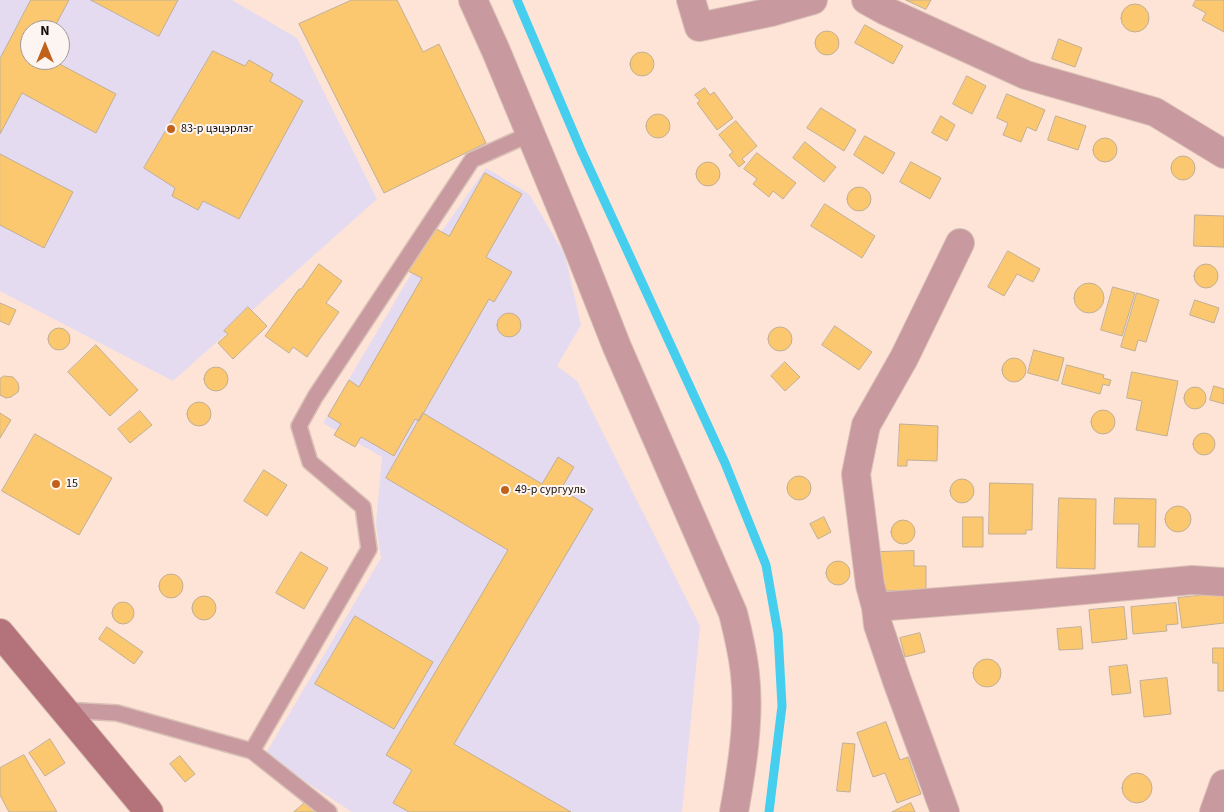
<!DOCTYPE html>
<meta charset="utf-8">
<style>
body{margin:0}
#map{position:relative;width:1224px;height:812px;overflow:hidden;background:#fee3d7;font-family:"Source Sans 3",sans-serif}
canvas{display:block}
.north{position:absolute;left:20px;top:20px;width:50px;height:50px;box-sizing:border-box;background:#fcf5f2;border:1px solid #a19995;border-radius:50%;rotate:0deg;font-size:14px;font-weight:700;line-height:20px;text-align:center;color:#180e09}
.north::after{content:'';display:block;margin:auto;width:18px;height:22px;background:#c1621b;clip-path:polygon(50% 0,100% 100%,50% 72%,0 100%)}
</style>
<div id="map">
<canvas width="1224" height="812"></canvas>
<div class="north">N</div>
</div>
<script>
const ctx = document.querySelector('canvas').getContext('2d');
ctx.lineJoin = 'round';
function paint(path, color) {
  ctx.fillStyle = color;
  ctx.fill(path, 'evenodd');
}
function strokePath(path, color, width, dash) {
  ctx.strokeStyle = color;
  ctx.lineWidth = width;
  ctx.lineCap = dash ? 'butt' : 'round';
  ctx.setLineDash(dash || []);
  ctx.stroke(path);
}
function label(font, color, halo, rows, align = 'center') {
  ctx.font = font + ' "Source Sans 3",sans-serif';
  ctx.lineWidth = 4;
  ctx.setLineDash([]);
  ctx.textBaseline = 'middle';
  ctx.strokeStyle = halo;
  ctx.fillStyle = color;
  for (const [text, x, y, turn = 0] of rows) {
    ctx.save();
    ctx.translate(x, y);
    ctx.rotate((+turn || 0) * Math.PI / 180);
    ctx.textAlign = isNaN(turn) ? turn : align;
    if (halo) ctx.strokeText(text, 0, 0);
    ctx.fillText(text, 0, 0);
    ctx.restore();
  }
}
const education = new Path2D(`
 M0,0h232l65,38 80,161 -204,182 -173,-90zM30,30h30v30h-30z
 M486,168l43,26 36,61 16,70 -24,41 20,15 123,245 -18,186h-330l-87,-57 116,-197 -5,-34 6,-67 -59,-34 84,-142z`);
const stream = new Path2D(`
 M517,0l64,150 144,313 41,102 12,68 4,73 -13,106`);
const building = new Path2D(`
 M31,0h38l-16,30h-23v30h22l64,34 -20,39 -74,-40 -22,41v-75z
 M91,0h87l-19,36z
 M352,0h45l26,52 16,-8 47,99 -102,50 -85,-169z
 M906,0h25l-5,9z
 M1196,0h28v32l-22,-12 4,-7 -13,-7z
 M1121 18a14 14 0 1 1 28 0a14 14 0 1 1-28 0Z
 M865,25l38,21 -10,18 -38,-21z
 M815 43a12 12 0 1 1 24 0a12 12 0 1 1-24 0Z
 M1059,39l23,9 -7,19 -23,-8z
 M213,51l32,15 4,-6 24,14 -3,7 33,20 -64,118 -36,-18 -5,9 -26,-14 3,-8 -31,-20z
 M630 64a12 12 0 1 1 24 0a12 12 0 1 1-24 0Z
 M967,76l19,10 -14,28 -19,-10z
 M705,88l5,7 4,-3 19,26 -16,12 -20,-27 3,-2 -5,-6z
 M1007,94l38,16 -9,21 -9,-4 -6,15 -18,-7 5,-12 -11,-5z
 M821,108l35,22 -12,21 -37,-23z
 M646 126a12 12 0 1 1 24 0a12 12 0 1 1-24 0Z
 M941,116l14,9 -8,16 -15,-8z
 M1056,116l30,10 -8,24 -30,-10z
 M736,121l21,25 -15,13 3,3 -6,5 -10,-12 4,-3 -14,-17z
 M865,136l30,17 -12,21 -29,-19z
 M1093 150a12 12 0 1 1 24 0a12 12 0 1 1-24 0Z
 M805,142l31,25 -12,15 -31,-24z
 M757,153l39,30 -13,16 -10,-8 -4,6 -16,-13 4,-5 -13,-10z
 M0,154l73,38 -29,56 -44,-23z
 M1171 168a12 12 0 1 1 24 0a12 12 0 1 1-24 0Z
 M911,162l30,16 -11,21 -30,-17z
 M696 174a12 12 0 1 1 24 0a12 12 0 1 1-24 0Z
 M485,173l37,21 -36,63 26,15 -18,30 -5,-3 -70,122 -4,-2 -21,37 -33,-19 -6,10 -21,-12 7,-11 -13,-8 21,-36 10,7 63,-109 -16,-8 25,-44 18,10z
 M847 199a12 12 0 1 1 24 0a12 12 0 1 1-24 0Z
 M825,204l50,32 -13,22 -51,-32z
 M1195,215l29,1v31l-30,-1z
 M1008,251l32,18 -7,13 -16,-8 -13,22 -16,-9z
 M319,264l23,17 -16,22 13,9 -32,45 -14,-10 -4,6 -24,-17 34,-47h2z
 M1194 276a12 12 0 1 1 24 0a12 12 0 1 1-24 0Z
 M1074 298a15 15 0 1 1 30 0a15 15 0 1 1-30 0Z
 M1113,287l22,6 -13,43 -21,-6z
 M1137,293l22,7 -13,42 -8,-2 -3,11 -14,-4z
 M1195,300l24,8 -5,15 -24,-8z
 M0,303l16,7 -7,15 -9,-4z
 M248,307l19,19 -34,33 -15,-16 10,-9 -4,-3z
 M497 325a12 12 0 1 1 24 0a12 12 0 1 1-24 0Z
 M835,326l37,26 -13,18 -37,-25z
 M768 339a12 12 0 1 1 24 0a12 12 0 1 1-24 0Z
 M48 339a11 11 0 1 1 22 0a11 11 0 1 1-22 0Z
 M96,345l42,45 -28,26 -42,-44z
 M1034,350l30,8 -6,23 -30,-8z
 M1002 370a12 12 0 1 1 24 0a12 12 0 1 1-24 0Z
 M785,362l15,15 -15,14 -14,-15z
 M1067,365l37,10 -1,3 8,2 -2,6 -6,-2 -3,10 -38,-10z
 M204 379a12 12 0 1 1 24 0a12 12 0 1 1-24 0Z
 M1132,372l46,9 -11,55 -31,-6 6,-29 -15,-3z
 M4,376l9,1 5,6 1,5 -1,4 -7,5 -5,1 -6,-3v-16z
 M1214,386l10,3v15l-14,-4z
 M1184 398a11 11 0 1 1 22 0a11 11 0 1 1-22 0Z
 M187 414a12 12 0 1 1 24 0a12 12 0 1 1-24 0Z
 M1091 422a12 12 0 1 1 24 0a12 12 0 1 1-24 0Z
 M140,411l12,14 -22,18 -12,-14z
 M0,413l11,7 -11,18z
 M423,413l119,71 16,-27 16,10 -13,22 32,20 -139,235 117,68h-162l-16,-9 19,-33 -26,-15 122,-205 -122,-72z
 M900,424l38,2 -1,35 -30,-1v6h-9z
 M1193 444a11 11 0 1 1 22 0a11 11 0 1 1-22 0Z
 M35,434l77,44 -33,57 -77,-44z
 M264,470l23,15 -20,31 -23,-15z
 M787 488a12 12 0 1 1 24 0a12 12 0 1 1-24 0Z
 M950 491a12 12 0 1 1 24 0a12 12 0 1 1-24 0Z
 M990,483l43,1 -1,46h-6v4h-37z
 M1059,498l37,1 -1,70 -38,-1z
 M1115,498l41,1 -1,48h-17l1,-23h-25z
 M1165 519a13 13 0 1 1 26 0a13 13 0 1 1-26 0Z
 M824,517l7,15 -13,7 -8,-15z
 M963,517h20v30h-20z
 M891 532a12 12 0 1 1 24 0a12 12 0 1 1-24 0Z
 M914,551v15h12v24l-46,1v-39z
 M301,552l27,16 -24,41 -28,-16z
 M826 573a12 12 0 1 1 24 0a12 12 0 1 1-24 0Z
 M159 586a12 12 0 1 1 24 0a12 12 0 1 1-24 0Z
 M1224,593v30l-42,5 -4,-30z
 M192 608a12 12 0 1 1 24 0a12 12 0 1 1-24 0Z
 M112 613a11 11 0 1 1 22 0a11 11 0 1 1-22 0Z
 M1176,603l2,21 -12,1 1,6 -34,3 -2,-27z
 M1124,607l3,32 -35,4 -3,-33z
 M355,616l78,46 -39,67 -79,-45z
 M107,627l36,25 -9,12 -35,-25z
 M1081,627l2,22 -24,1 -2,-21z
 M920,633l5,19 -20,5 -5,-19z
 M1213,648h11v43h-6v-28h-5z
 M973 673a14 14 0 1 1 28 0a14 14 0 1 1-28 0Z
 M1127,665l4,28 -19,2 -3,-28z
 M1167,678l4,36 -27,3 -4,-36z
 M886,722l14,38 8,-3 13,37 -24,9 -12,-30 -12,4 -16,-44z
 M50,739l15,24 -20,13 -16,-23z
 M843,743l12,1 -5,48 -13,-1z
 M24,755l33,57h-48l-9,-17v-27z
 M180,756l15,18 -10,8 -15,-18z
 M1122 788a15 15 0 1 1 30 0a15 15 0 1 1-30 0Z
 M307,801l10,11h-23z
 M911,803l4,9h-23z`);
const lane = new Path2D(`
 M64,710l53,3 135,38 77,61
 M252,751l117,-202 -6,-42 -53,-45 -11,-36 16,-29 157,-237 58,-26`);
const street = new Path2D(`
 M473,0l23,51 82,197 39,99 116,266c5,20 10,40 12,61 5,44 -3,94 -11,138
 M691,0l8,27 72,-15 42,-12
 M866,0l18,10 142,65 129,37 69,42
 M876,607l154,-12 162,-15 32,2
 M945,812l-48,-131 -19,-56 -2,-18 -6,-22 -14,-111 10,-49 38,-67 56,-115
 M1214,812l10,-28`);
const secondary = new Path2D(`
 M0,633l149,179`);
const markers = [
 [171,129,5,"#c1621b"],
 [56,484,5,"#c1621b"],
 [505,490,5,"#c1621b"]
];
const poiNames = [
 ["83-р цэцэрлэг",181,129],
 ["15",66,484],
 ["49-р сургууль",515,490]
];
paint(education, '#e5dbf0');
strokePath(stream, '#46ceee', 9);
paint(building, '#fcc86f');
strokePath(building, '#c0af95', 1);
strokePath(lane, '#d9c1b6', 18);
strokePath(street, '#d9c1b6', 30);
strokePath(secondary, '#d9c1b6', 30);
strokePath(lane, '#c89a9f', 15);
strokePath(street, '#c89a9f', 28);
strokePath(secondary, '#b4737a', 28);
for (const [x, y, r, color] of markers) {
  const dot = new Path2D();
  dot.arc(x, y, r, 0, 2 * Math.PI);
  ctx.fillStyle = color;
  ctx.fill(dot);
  strokePath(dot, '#fcf5f2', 2);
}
label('12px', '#180e09', '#fcf5f2', poiNames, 'left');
</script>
